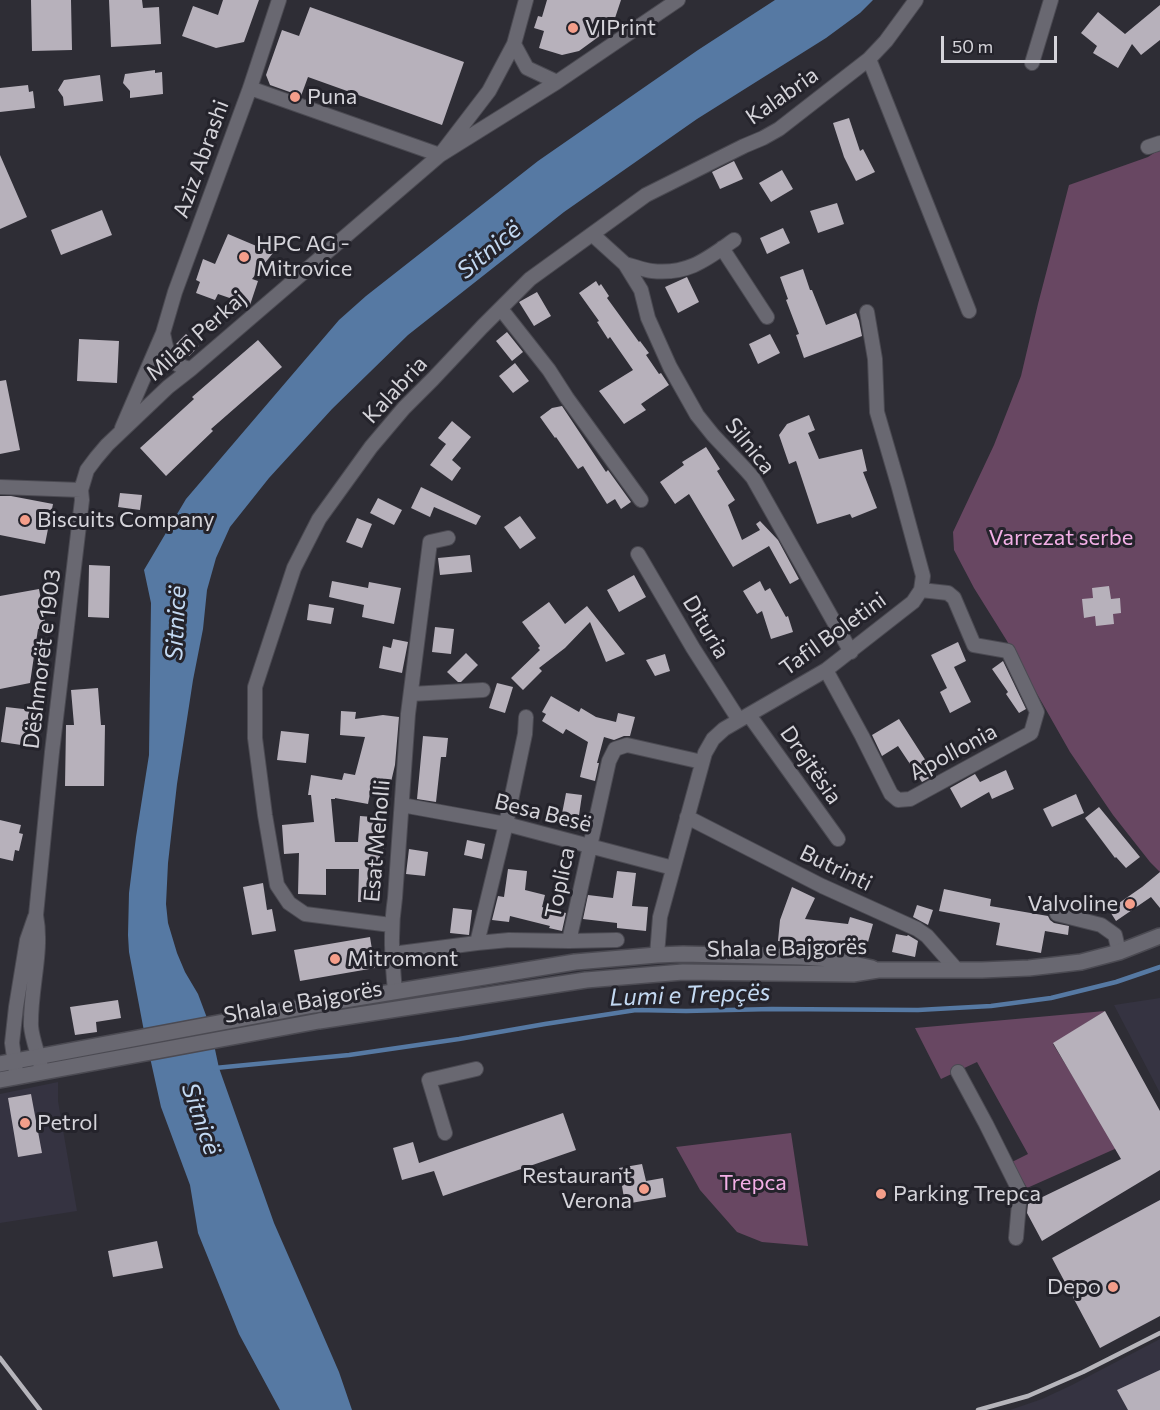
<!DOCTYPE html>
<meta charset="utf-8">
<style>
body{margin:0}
#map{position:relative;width:1160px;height:1410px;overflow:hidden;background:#2e2d35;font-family:Commissioner,sans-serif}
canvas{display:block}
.scale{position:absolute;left:941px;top:36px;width:116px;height:27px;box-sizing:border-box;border:3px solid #d5d4da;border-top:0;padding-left:8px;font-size:18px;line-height:21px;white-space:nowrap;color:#d5d4da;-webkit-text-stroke:4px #24232b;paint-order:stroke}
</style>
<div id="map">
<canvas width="1160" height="1410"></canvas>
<div class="scale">50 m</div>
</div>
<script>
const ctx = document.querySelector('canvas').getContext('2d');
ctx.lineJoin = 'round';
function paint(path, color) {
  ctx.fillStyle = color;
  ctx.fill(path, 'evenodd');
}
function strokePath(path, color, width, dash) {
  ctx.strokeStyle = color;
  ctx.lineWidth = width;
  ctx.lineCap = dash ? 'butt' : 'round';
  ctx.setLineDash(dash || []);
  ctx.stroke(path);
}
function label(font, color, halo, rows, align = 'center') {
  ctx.font = font + ' Commissioner,sans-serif';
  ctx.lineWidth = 6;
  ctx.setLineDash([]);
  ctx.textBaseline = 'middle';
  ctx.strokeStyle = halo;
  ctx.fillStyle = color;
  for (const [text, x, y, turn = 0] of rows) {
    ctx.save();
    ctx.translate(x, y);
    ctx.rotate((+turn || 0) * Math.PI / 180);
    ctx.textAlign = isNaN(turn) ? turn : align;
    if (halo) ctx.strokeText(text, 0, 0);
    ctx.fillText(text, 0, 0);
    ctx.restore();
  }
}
const built = new Path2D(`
 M1160,998v95l-46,-88z
 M58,1082v19l19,110 -77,12v-129z
 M1160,1339v71h-150l32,-11 30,-14z`);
const green = new Path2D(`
 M1160,149v723l-10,-10 -37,-47 -43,-63 -63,-111 -33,-53 -20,-38 -1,-18 41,-87 27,-69 17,-72 31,-119 79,-28z
 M1105,1011l-52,33 64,104 -90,40 -15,-26 16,-8 -51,-92 -36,17 -26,-51z
 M791,1133l17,113 -46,-4 -25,-10 -37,-42 -24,-43z`);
const water = new Path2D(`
 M775,0h98l-13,13 -34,25 -129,81 -133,93 -156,123 -76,74 -63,69 -39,49 -14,31 -9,32 -4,39 -10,51 -16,104 -9,79 -2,41 2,19 9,30 8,19 13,22 12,32 9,42 55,155 42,96 23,53 13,38h-72l-41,-76 -41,-101 -8,-48 -29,-78 -18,-81 -14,-74 -1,-17 1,-42 7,-56 13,-82 2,-152 -7,-33 42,-71 153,-179 27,-24 172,-135 160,-111z`);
const stream = new Path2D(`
 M215,1068l134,-13 110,-16 86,-15 91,-14 50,1 86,-2 146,1 73,-4 60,-8 65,-16 44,-15`);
const building = new Path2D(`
 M31,0h40l1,50 -40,1z
 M109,0h33l1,8 16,-1 2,37 -50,3z
 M223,0h36l-15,42 -28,6 -34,-12 11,-30 25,9z
 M547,0h74l-9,27 -33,24 -17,4 -23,-7 5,-17 -10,-3 4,-12 4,1z
 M1160,5v35l-19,15 -9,-11 -14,24 -25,-15 4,-7 -16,-13 17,-21 27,22z
 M310,7l154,55 -22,63 -134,-48 -7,19 -31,-11 -4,-10 16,-45 17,6z
 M155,70v3l7,-1 1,22 -33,4v-7l-7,-8 2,-9z
 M100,75l3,26 -39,5 -1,-9 -5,-7 6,-10z
 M28,85l1,7 4,-1 2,17 -35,4v-24z
 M849,118l11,33 3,-2 12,23 -19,9 -12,-24 -11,-34z
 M0,155l27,62 -27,12z
 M734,161l9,18 -23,10 -8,-17z
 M782,170l11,19 -22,13 -12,-19z
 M837,203l7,21 -26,9 -8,-22z
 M102,210l10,25 -51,20 -10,-25z
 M783,228l7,15 -23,11 -7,-16z
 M228,234l45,19 -21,26 6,2 -8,24 -32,-11 -3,6 -19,-7 4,-11 -4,-2 7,-21 12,5z
 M803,269l7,21h2l14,35 30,-12 3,8 3,15 -58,22 -8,-23 3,-1 -13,-34 2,-1 -8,-22z
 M687,277l12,25 -21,11 -13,-26z
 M596,281l3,5 2,-2 8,12 -2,2 32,44 1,-1 9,12 -3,2 13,19 2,-1 8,12 -28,19 5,6 -22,14 -25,-33 34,-21 -23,-33 -2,2 -11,-17 2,-1 -20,-28z
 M537,292l14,24 -17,10 -15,-24z
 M507,332l16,20 -11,9 -16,-20z
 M186,334l13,12 -10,10 -13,-12z
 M770,334l10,19 -22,11 -9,-20z
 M79,339l40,2 -2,42 -40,-2z
 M258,340l24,27 -71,62 2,2 -47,45 -26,-28 54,-49 -2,-2z
 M515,363l14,18 -16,12 -14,-17z
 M6,380l14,70 -20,4v-73z
 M562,406l44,66 2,-2 23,32 -10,7 -6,-10 -8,5 -24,-38 -5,3 -22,-32 -1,1 -15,-21 12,-9z
 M809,415l6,15 -7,3 11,26 43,-10 5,22 -4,1 14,36 -25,10 -2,-4 -33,10 -21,-63 -7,3 -10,-29 8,-11z
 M452,421l19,16 -19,23 9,8 -9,13 -22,-16 16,-21 -8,-6z
 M706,447l14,22 -3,2 18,29 -7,5 14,35 18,-10 -4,-6 4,-3 18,19 21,39 -9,5 -21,-38 -36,21 -44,-73 -14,10 -15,-22 24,-17 -2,-3z
 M421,487l60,29 -5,9 -42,-18 -4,10 -19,-9z
 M120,493l22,2 -2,15 -22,-3z
 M0,496h11l42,8 -8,40 -45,-9z
 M378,498l24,12 -8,15 -24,-12z
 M520,516l16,22 -16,11 -16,-22z
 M357,518l15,6 -10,24 -16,-6z
 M470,555l2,17 -32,3 -2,-17z
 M89,565l21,1 -1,52 -21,-1z
 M634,575l12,22 -27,15 -12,-22z
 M332,581l36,7 1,-6 32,6 -7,36 -32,-7 2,-12 -35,-8z
 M760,581l5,10 5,-3 16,29 2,-1 5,16 -22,7 -9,-28 -5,3 -14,-23z
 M1109,586l2,13 9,-1 1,15 -8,1 1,10 -18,2 -1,-10 -11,2 -2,-19 11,-1 -1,-10z
 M39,589l7,38 -8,2 -8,54 -30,6v-93z
 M549,602l16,22 22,-18 38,48 -19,8 -16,-40 -25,26 -26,20 3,3 -19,19 -12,-12 29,-28 -2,-2 2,-2 -18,-24z
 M309,604l25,4 -3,16 -24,-4z
 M435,627l19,2 -3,25 -19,-2z
 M393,639l15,3 -6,31 -23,-5 4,-22 8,2z
 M958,642l8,19 -12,6 17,35 -21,11 -10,-21 7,-4 -16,-33z
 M466,653l12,12 -17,17h-3l-11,-10z
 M665,654l5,17 -15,5 -9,-16z
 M1003,661l23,48 -7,4 -13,-19 2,-2 -16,-23z
 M497,683l16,4 -8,26 -16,-5z
 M98,688l3,37h4l-1,61h-39l1,-61h8l-3,-35z
 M551,696l28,16 2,-4 15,9 20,5 2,-9 17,4 -5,19h-6l-10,4 -10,-3 -7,26h2l-4,18 -15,-4 8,-35 -22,-13 -3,5 -21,-13 4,-7 -4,-2z
 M6,707l26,3 -4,36 -27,-4z
 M341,711l15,1 -1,7 28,-4 16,2 -4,48 -4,17 -18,-4 -5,26 -33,-6v1h-4l4,43h23l2,-26 26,2 -3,37h-3v47h-22l1,-33h-33v26l-28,-1 1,-41 -15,1 -2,-29 32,-3 -3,-27h-3l3,-20 31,5 2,-7 11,2 10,-38 -25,-2z
 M899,719l36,56 -13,7 -24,-36 -16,10 -10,-21z
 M281,731l28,3 -3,29 -29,-3z
 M423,736l25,2 -2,19h-5l-5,45 -19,-3z
 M1006,770l8,19 -22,10 -3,-7 -28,16 -11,-20 25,-14 5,8z
 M566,793l16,2 -4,27 -17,-3z
 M1076,794l8,19 -32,14 -9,-18z
 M1099,807l41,50 -14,11 -10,-11 -1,1 -30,-40z
 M0,820l21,5 -2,8 4,1 -4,17 -4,-1 -2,11 -13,-3z
 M467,840l18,4 -3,15 -18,-4z
 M409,849l19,3 -3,24 -19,-2z
 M508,869l19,2 -2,19 20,5 -3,12 24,6 -4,18 -13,-3 1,-2 -40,-10 -1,6 -17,-2 6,-24 6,1z
 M617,871l19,2 -4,33 16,1 -2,24 -29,-3v-5l-34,-4 5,-24 25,3z
 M1160,872v36l-9,-11 -35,24 -7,-11 33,-23z
 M263,883l4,27 5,-1 4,22 -24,4 -9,-48z
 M792,887l23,11 -10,21 43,5 2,-7 23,7 -8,29 -23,-6 -64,-6 2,-21z
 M944,889l47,10 -1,7 58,10 2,4 4,3 15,3 -1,9 -23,-4 -4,22 -45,-8 4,-22 -61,-12z
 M917,905l16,5 -5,15 -15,-8z
 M453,908l19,2 -3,25 -19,-2z
 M896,934l11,2 1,-1 10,6 -3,16 -23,-5z
 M370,937l5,31 -75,13 -6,-31z
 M118,1000l3,18 -25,4 1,10 -22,3 -5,-28z
 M1105,1011l55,100v59l-118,71 -15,-28 1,-9 93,-45 -68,-116z
 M31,1094l11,59 -24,4 -10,-59z
 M563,1113l13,37 -133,46 -9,-25 -32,9 -9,-32 20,-6 6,21z
 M642,1164l4,17 17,-3 3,19 -41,7 -6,-36z
 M1160,1200v116l-60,32 -48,-90z
 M157,1241l6,27 -50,9 -5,-26z
 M1160,1370v40h-32l-11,-20z`);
const street = new Path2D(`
 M514,44l13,24 30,14
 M869,59l100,252
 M1032,63l19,-63
 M250,88l190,67 49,-64 25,-47 12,-44
 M1148,147l12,-4
 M593,235l32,29 16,26 7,28 22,49 27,48 16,20 33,35 7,8 98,174
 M722,248l45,69
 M625,264c9,2 18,6 27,7 36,4 55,-12 82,-31
 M501,309l48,61 18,28 74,102
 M163,333c4,20 5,32 28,36
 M122,428l41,-95 12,-41 75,-204 29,-88
 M0,487l81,3
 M638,554l55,94 46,72
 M826,670l36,66 29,58 7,6 12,-1 121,-66 6,-21 -29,-61 -34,-6 -20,-47 -6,-5 -27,-3
 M411,694l72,-4
 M749,715l89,124
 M402,805l104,19 167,44
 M687,817l135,69 95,43 10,7 30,34
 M1057,914l44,11 14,10 4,17
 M391,925l-86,-11 -16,-11 -12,-18 -12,-70 -10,-77v-51l39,-119 25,-49 52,-72 33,-39 29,-29 49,-52 48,-48 116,-84 98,-49 19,-8 16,-9 90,-70 17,-18 30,-41
 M569,941l48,-1
 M477,943l29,-119 19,-90 1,-17
 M392,954l85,-11 32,-3 60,1 40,-180 6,-12 12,-4 75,17
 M657,955l3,-38 45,-164 8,-14 11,-10 102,-59 87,-68 8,-12 2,-14 -25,-92 -21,-72 -2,-53 -8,-47
 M395,991c-3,-32 -5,-60 0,-93l13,-184 22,-172 18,-4
 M41,1067c-3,-14 -9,-28 -10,-41 -1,-38 12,-74 5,-111l16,-163 30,-252 -1,-10 6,-20 9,-12 11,-13 61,-58 23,-18 249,-214 117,-73 121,-82
 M16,1072l-4,-29 4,-36 11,-67 8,-23
 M958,1072l28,52 34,68 -4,46
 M445,1133l-16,-53 47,-11`);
const secondary = new Path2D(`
 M0,1064l314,-59 261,-43 82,-7 26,-1 119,3 28,2 42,9
 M0,1080l319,-59 267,-41 97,-8 170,2 25,-4h104l47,-2 52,-6 38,-10 41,-16`);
const rail = new Path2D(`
 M0,1358l40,52
 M978,1410l50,-14 55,-24 77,-39`);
const markers = [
 [573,28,6,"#f49e8a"],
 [295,97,6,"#f49e8a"],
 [244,257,6,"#f49e8a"],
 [25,520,6,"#f49e8a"],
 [1130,904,6,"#f49e8a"],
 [335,959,6,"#f49e8a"],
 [25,1123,6,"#f49e8a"],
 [644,1189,6,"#f49e8a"],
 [881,1194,6,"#f49e8a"],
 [1113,1287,6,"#f49e8a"]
];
const poiNames = [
 ["VIPrint",585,28],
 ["Puna",307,97],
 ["HPC AG -",256,244],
 ["Mitrovice",256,269],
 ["Biscuits Company",37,520],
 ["Valvoline",1118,904,"right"],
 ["Mitromont",347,959],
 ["Petrol",37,1123],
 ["Restaurant",632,1176,"right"],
 ["Verona",632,1201,"right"],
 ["Parking Trepca",893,1194],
 ["Depo",1101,1287,"right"]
];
const streetNames = [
 ["Kalabria",782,96,-35],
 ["Aziz Abrashi",201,159,-70],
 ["Milan Perkaj",196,336,-41],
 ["Kalabria",395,390,-47],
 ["Silnica",750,446,51],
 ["Dituria",706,627,59],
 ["Tafil Boletini",833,634,-36],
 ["Dëshmorët e 1903",42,659,-83],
 ["Apollonia",953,752,-28],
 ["Drejtësia",811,765,55],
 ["Besa Besë",543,813,14],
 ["Esat Meholli",377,841,-85],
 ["Butrinti",836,868,26],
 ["Toplica",560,883,-78],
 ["Shala e Bajgorës",787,948,-1],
 ["Shala e Bajgorës",303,1002,-10]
];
const parkNames = [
 ["Varrezat serbe",1061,538],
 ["Trepca",753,1183]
];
const waterNames = [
 ["Sitnicë",489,250,-40],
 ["Sitnicë",176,623,-87],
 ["Lumi e Trepçës",690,995,-2],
 ["Sitnicë",201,1119,71]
];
paint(built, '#353341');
paint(green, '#684762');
paint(water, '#5679a3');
strokePath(stream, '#5679a3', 4.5);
paint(building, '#b7b1bb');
strokePath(street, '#4b4a52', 16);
strokePath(secondary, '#4b4a52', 18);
strokePath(street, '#696871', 14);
strokePath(secondary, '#696871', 15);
strokePath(rail, '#b6b5bb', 4.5);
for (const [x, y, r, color] of markers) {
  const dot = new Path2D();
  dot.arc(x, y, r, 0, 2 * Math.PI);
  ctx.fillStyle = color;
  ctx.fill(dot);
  strokePath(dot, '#24232b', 2);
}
label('22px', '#d5d4da', '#24232b', poiNames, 'left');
label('22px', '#d5d4da', '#24232b', streetNames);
label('22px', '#f3afe6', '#24232b', parkNames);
label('italic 24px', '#c3d9f2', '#24232b', waterNames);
</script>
